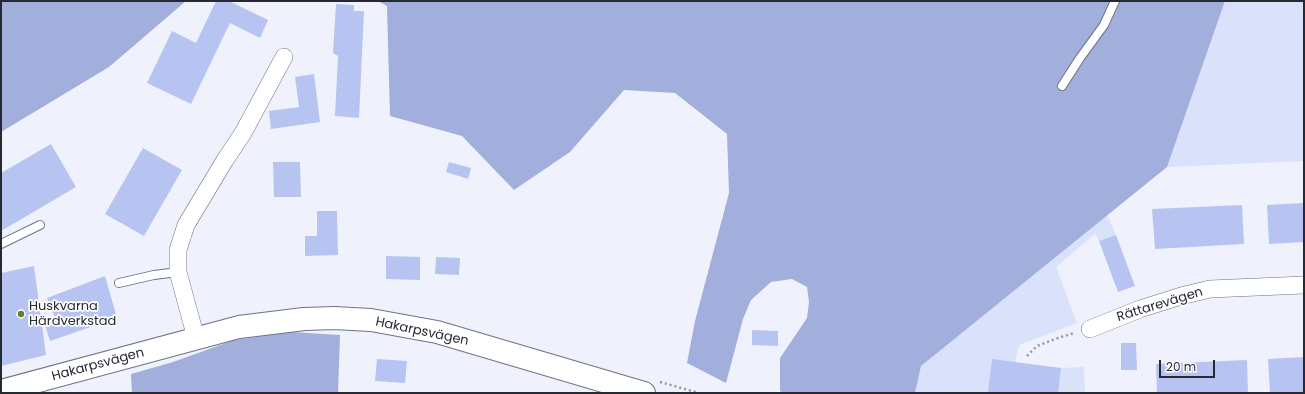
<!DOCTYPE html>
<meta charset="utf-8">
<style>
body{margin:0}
#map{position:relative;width:1305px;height:394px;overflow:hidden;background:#eff2fc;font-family:Poppins,sans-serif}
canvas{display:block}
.frame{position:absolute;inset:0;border:2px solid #262932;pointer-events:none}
.scale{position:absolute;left:1159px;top:360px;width:56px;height:18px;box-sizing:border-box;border:2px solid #262932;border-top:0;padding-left:5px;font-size:12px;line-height:14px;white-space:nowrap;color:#262932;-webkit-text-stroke:3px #fff;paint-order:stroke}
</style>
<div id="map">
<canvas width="1305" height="394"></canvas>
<div class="frame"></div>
<div class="scale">20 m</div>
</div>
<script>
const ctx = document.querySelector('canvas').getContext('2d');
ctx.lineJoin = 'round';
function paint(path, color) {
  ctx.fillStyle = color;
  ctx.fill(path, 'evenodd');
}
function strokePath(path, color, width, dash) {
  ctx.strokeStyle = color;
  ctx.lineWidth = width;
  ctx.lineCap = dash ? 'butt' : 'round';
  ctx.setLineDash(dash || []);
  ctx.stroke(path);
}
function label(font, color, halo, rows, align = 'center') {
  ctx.font = font + ' Poppins,sans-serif';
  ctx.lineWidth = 3.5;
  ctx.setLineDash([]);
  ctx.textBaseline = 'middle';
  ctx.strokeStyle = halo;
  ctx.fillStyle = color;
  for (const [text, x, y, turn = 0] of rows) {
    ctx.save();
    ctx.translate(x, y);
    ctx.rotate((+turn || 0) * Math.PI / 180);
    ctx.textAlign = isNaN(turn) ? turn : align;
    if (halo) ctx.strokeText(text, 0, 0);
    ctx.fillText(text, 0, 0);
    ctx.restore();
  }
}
const green = new Path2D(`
 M1225,1h79v160l-137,6z
 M1107,215l9,20 -17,6 -4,-7 -39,33 21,56 -58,22 -4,17 -27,31h-73l6,-27z
 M1084,367l1,26h-27l3,-25z`);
const forest = new Path2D(`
 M1,1h185l-77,66 -108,65z
 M378,1h847l-58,166 -246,199 -6,27h-132l-3,-2v-33l27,-40 2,-16 -2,-15 -15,-8 -21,3 -20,18 -8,19 -17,64 -39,-20 8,-42 34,-128 -2,-59 -52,-41 -51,-3 -54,62 -56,38 -52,-54 -72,-20 -3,-110z
 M292,332l48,3 -2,58h-206l-1,-19 42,-12 61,-22z`);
const building = new Path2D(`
 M216,1h13l39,19 -8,18 -30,-15 -39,81 -44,-21 25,-52 24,12z
 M336,4l18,1v6h10l-5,107 -24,-2 3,-60 -5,-3z
 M314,74l6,48 -49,7 -2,-18 30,-4 -4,-30z
 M51,144l25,43 -75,44v-58z
 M143,148l39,22 -38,66 -39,-22z
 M273,162h27l1,35h-27z
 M449,162l22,6 -3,11 -22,-7z
 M1304,203v39l-35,2 -2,-39z
 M1242,205l2,39 -89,5 -3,-40z
 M317,211h20l1,44 -33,1v-20h12z
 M1116,235l19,51 -17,6 -19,-51z
 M386,256l34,1v23l-34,-1z
 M436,257l24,1 -1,17 -24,-1z
 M34,266l12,89 -45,11v-93z
 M105,276l12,42 -67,23 -6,-19 11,-4 -8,-20z
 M752,330l26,1v15l-26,-1z
 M1121,343h15l1,27h-16z
 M1304,357v36h-34l-2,-34z
 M377,359l30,2 -2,22 -30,-2z
 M992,359l69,9 -3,25h-70z
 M1247,360l1,33h-91l-1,-29z`);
const path = new Path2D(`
 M1027,356l10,-10 21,-8 16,-5
 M660,382l39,11`);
const lane = new Path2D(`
 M1062,86l18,-28 24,-33 11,-24
 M1,244l39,-19
 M119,283l35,-8 24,-3`);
const street = new Path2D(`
 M1090,329l50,-20 41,-13 29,-7 94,-4
 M196,338l-18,-66v-22l8,-25 39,-65 18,-27 41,-76`);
const secondary = new Path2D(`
 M1,391l238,-64 65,-8 30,-1 37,2 66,12 207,61`);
const markers = [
 [21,314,4,"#687e30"]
];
const streetNames = [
 ["Rättarevägen",1160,305,-17],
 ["Hakarpsvägen",422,332,12],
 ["Hakarpsvägen",98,365,-15]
];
const poiNames = [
 ["Huskvarna",29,307],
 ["Härdverkstad",29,322]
];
paint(green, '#dae1fb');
paint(forest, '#a2aedb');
paint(building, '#b7c4f1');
strokePath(lane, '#6c7288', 10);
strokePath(street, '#6c7288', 18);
strokePath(secondary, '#6c7288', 24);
strokePath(path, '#9497a0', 2.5, [2, 3]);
strokePath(lane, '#fff', 8);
strokePath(street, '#fff', 17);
strokePath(secondary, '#fff', 22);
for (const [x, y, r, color] of markers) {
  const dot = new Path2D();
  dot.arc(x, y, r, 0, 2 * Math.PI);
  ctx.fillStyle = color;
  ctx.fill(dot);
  strokePath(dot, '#fff', 1.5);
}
label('13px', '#262932', '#fff', streetNames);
label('13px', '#262932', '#fff', poiNames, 'left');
</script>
